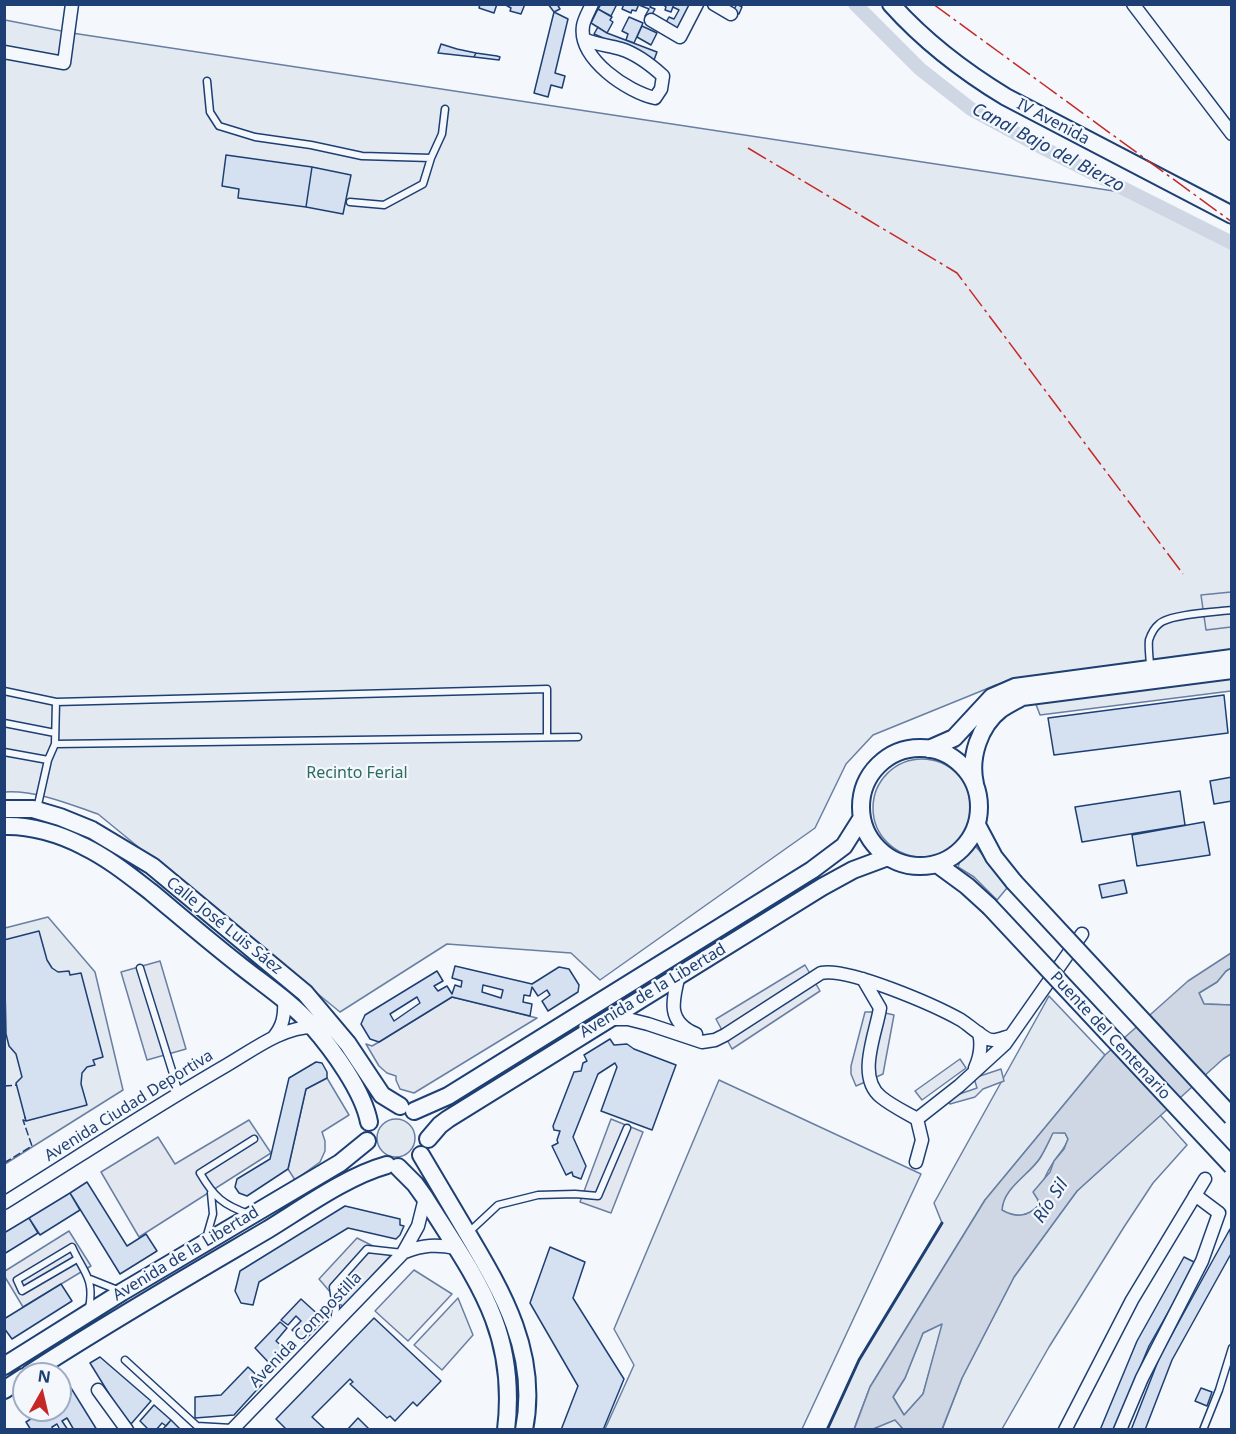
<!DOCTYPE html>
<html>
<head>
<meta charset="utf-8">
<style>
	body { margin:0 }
	#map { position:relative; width:1236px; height:1434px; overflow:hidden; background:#f4f7fb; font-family:"Noto Sans",sans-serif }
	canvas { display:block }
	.frame { position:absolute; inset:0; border:6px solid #1d3f73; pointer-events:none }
	.north { position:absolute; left:12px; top:1362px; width:60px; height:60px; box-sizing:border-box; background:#f4f7fb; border:2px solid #9eadc5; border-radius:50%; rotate:8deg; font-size:16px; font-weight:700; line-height:24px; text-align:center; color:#1d3f73 }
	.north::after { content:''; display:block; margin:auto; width:21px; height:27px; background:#c62828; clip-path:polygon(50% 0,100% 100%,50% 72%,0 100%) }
</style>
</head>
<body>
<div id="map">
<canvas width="1236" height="1434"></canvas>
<div class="frame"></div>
<div class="north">N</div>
</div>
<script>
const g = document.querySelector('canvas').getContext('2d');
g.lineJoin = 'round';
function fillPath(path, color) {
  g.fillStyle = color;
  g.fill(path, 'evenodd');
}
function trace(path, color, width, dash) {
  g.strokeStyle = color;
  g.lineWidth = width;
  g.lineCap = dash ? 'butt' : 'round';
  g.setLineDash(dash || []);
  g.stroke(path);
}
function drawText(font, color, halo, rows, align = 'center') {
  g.font = font + ' "Noto Sans",sans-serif';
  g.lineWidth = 4.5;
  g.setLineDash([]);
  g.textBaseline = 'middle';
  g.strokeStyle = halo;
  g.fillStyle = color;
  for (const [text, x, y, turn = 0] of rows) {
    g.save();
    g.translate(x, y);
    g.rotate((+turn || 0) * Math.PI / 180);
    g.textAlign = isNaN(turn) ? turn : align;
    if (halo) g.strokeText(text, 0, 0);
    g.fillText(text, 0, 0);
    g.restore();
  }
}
const green = new Path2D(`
	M5,20L72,33L1127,193L1231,248V691L1040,715L1026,678L996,685L873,735L846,764L815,828L600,980L571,953L447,944L340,1012L98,814C69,804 36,790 5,792Z
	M873 808a49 49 0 1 1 98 0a49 49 0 1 1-98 0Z
	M975,846C980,849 1000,880 1007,888L997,900L974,877L958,867L960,861Z
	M48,917L95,972L123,1090L5,1164V928Z
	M1231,968V1005L1204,1004L1199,993L1217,982L1226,971Z
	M1049,996L1105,1055L985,1200L870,1387L854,1429L827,1430L859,1360L942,1223L934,1203Z
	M719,1080L921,1174L802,1429H605L634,1365L614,1329Z
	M1160,1115L1187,1145L1153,1183L1124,1227L1049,1347L1002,1429L942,1430L962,1378L1014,1277L1077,1191Z
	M377 1138a19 19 0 1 1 38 0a19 19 0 1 1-38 0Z
	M1053,1132L1065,1133L1068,1139C1065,1149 1060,1152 1055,1160C1047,1171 1037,1192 1038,1206C1027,1217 1015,1218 1002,1211C1002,1188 1029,1175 1040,1158C1045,1150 1049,1141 1053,1132Z
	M414,1270L452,1294L408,1341L375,1311Z
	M458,1298L473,1335L442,1370L414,1345Z
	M943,1323L923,1394L904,1415L893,1397L905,1378L923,1333Z
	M895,1419L903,1429L873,1430V1428Z`);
const parking = new Path2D(`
	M1231,592V627L1206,630L1201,595Z
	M160,961L186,1049L147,1060L121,972Z
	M805,965L820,991L732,1049L716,1019Z
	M452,997L537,1018L414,1093L400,1089L396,1080V1076L387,1073L379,1066L366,1044L372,1046L379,1042Z
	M865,1012H881L894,1015L883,1074L856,1086L851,1074V1066Z
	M960,1059L966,1068L922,1100L915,1091Z
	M1001,1069L1004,1081L983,1089L975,1097L950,1104L948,1098L977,1088L974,1078Z
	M327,1078L349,1115L322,1132L325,1141V1151L320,1162L295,1180L288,1169L306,1089Z
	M611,1119L643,1132L611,1213L580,1202Z
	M249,1120L271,1153L139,1237L101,1172L158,1137L175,1164Z
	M69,1231L91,1266L23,1307L5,1277V1271Z
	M357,1238L391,1255L343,1307L319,1279Z`);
const water = new Path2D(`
	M1231,953V968L1226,971L1217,982L1199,993L1204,1004L1231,1005V1054L1223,1059L1077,1191L1014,1277L962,1378L942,1429H903L895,1420L873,1429L854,1430L870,1387L985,1200L1105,1055L1188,981ZM1053,1133H1065L1068,1139L1064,1149L1054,1161L1050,1172L1033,1192L1038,1200V1206C1027,1217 1016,1218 1002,1210C1003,1188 1029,1175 1040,1158C1045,1150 1049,1141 1053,1133ZM942,1324L923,1394L904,1415L893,1397L905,1378L923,1333Z`);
const canal = new Path2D(`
	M855,4L920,69L971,109L1045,149L1232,243`);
const building = new Path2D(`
	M480,4H497L494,13L479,8Z
	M504,4H525L521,14L510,11L511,8Z
	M548,4H557L560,9L554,12Z
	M601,4H617L611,16L598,9Z
	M624,4H639L636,11L632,10L631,13L622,9Z
	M652,4L650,7L655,9L650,18L645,16L649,9L639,5Z
	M662,4H674L671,12L665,10L666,7Z
	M674,4H692L679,31L665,24L669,17L674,19L679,10L673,7Z
	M737,4L742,7L739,14L733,11Z
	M598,9L612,17L610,20L613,22L607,33L591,23Z
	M554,12L568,19L555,73L565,76L562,88L551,85L548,97L534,93Z
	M629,17L643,23L634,43L626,40L628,34L622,31Z
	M642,26L657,33L651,45L637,37Z
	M598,27L607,33L657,52L654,60L594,34Z
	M441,44L457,49L476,53L474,57L438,53Z
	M476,53L497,56L500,57L499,60L474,57Z
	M226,155L312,167L306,207L238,198L239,189L222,186Z
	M312,167L351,175L343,214L306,207Z
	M1224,695L1228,733L1054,755L1048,718Z
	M1232,777V801L1214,804L1210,781Z
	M1180,791L1185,825L1082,842L1075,807Z
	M1204,822L1210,855L1137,866L1132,835Z
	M1124,880L1127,893L1102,898L1099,885Z
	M39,931L47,960L52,968L58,972L69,971L70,975L81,973L103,1057L93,1060L95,1065L87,1067L82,1073L81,1084L87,1105L26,1121L16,1083L22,1077L16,1054L9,1046L6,1034L4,940Z
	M455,966L532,984L559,967L569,969L579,985L578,992L548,1011L542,1001L550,995L547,990L538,996L532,987L530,996L524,995L523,1002L532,1004L530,1016L452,997L379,1042L370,1039L361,1024L365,1015L437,971L443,981L434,986L438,991L447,986L452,994L455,985L461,987L462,981L452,978ZM483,985L503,990L501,998L482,992ZM417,997L420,1003L394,1021L390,1014Z
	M610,1039L614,1045L627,1044L634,1049L676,1065L652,1130L601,1111L617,1067L615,1063L598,1074L573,1137L586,1166L581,1179L573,1176L572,1172L566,1175L552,1146L558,1143L557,1140L560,1131L554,1130L553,1126L574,1072L581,1071L583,1063L587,1061L584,1055Z
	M316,1062L322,1063L327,1072V1078L306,1089L288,1169L247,1196L239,1193L235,1187L237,1179L270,1159L289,1078Z
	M87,1182L127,1246L146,1234L157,1251L120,1274L70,1193Z
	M70,1193L80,1210L40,1235L29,1218Z
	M345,1206L400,1219V1225L404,1226L400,1235L396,1239L348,1228L259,1282L253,1305L241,1303L235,1291L240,1271Z
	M29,1218L38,1233L4,1254V1233Z
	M1230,1229L1232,1252L1172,1360L1145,1430H1131L1160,1356Z
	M550,1247L585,1262L573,1298L624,1379L603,1430H561L578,1386L530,1303Z
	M1184,1257L1196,1263L1149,1346L1114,1430H1100L1137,1341Z
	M61,1284L72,1301L12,1339L4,1328V1319Z
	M301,1299L323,1319V1321L304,1341L292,1330L301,1321L296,1316L288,1325L281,1320Z
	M374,1318L441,1381L417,1406L413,1402L395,1421L390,1416L387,1418L350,1384L353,1382L350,1379L312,1417L326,1430H287L276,1419Z
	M280,1322L287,1328L276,1341L286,1350L272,1366L255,1348Z
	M100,1357L151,1401L131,1424L124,1418L90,1363Z
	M248,1367L264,1382L234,1415L195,1418V1397L221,1395Z
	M71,1388L97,1430H74L67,1418L62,1421L68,1430H60L57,1424L52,1427L53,1430H31L26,1422L45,1410H60V1400L71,1394L68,1389Z
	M1201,1388L1212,1392L1207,1406L1195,1401Z
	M154,1405L171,1420L166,1426L162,1423L156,1430H146L147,1428L140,1421Z
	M358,1418L370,1430H347Z
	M171,1420L181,1430H162Z`);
const lane = new Path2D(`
	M207,81L210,112L219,126L255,137L311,145L362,156L431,158L442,134L445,109
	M350,202L384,205L423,184L431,158
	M1150,668C1150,659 1148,648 1149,640C1151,634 1154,628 1159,624C1169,614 1216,612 1232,610
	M4,691L56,702L547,689V737
	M4,723L55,733
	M55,744L56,702
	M4,752L48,760L55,744L578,737
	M37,809L48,760
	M140,968L179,1093
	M249,1214C223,1205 214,1197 200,1173L254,1139
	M468,1233L498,1205L538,1195L575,1194L598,1196L627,1128
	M207,1235L213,1214L211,1193
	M77,1259L22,1291L17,1280L72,1247C83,1272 95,1278 89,1308
	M90,1279L120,1291
	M334,1322L336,1308L333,1287L367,1249L403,1253
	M125,1360L197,1426L232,1428
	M1203,1430L1219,1390L1232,1348`);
const street = new Path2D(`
	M714,4L731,14
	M1133,4L1232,134
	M651,20L680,37L697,4
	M584,39C597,45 607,45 621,49C637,54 651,65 663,76L661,89L655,98C628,92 578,59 583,26C584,19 589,11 592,4
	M4,52L64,63L72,4
	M679,975C672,1002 667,1022 696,1034
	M863,979L880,1008C876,1034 856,1077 881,1097C892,1106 905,1112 917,1119L922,1140L916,1162
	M609,1019H628L648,1024L702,1042L715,1040L725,1035L821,973C848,967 936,1006 961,1020C969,1025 985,1040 992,1040C997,1041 1005,1037 1010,1036
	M273,1038C283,1026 285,1016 284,1000
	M975,1068C980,1057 982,1045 979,1033
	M917,1119L959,1086L1005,1044L1082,934
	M4,1203C78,1157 151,1109 227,1065C253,1050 282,1027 313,1027
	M405,1252C423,1245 436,1244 456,1248
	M98,1390L127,1430
	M232,1430L403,1253L418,1226L425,1198
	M1065,1430L1132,1300L1205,1179
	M1120,1430L1142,1378L1202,1261L1219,1213L1195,1195`);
const secondary = new Path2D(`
	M891,4C925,42 963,71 1006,97L1232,215
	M861 807a59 59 0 1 1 118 0a59 59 0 1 1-118 0Z
	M929,749L954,738L992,697L1015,687L1232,658
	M975,784C969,758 979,726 1001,709C1007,705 1015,701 1022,697L1232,670
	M4,809H33L60,817L92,830L152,866L305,993L348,1044L382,1095L400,1106
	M977,825L994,857L1014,882
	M4,826C30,825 60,834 83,846C108,858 129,875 151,892C181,917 211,943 242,967C266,986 292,1003 312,1026C333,1050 363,1091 369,1122
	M937,864L967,886L989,906
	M414,1111L448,1096L812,870L844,846L861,819
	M428,1139L440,1125L448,1119L822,887L853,870L888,857
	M421,1155C436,1180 451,1206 466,1231C503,1293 539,1354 524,1430
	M398,1167L415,1184L425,1198C475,1278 518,1330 506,1430
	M4,1366L122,1292L340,1163L367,1141
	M29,1374C107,1323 187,1277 267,1230C303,1208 347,1176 387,1165
	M4,1390L24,1377`);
const secondaryBridge = new Path2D(`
	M1014,882L1232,1117
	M989,906L1232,1166`);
const fence = new Path2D(`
	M4,1086L17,1085
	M4,1163L32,1146L23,1120L26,1121L25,1117`);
const wall = new Path2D(`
	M827,1430L859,1360L942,1223`);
const power = new Path2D(`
	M933,4L1232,222
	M748,148L957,273L1183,574`);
const streetNames = [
	["IV Avenida",1053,122,28],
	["Calle José Luis Sáez",224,926,39],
	["Avenida de la Libertad",653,991,-31],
	["Puente del Centenario",1110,1036,47],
	["Avenida Ciudad Deportiva",129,1106,-32],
	["Avenida de la Libertad",186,1254,-31],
	["Avenida Compostilla",306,1330,-46]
];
const parkNames = [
	["Recinto Ferial",357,773]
];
const waterNames = [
	["Canal Bajo del Bierzo",1048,148,28],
	["Río Sil",1051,1201,-57]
];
fillPath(green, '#e3e9f0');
trace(green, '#687fa3', 1.5);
fillPath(parking, '#e3e8f0');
trace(parking, '#687fa3', 1.5);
fillPath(water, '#cfd7e4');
trace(water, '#687fa3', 1.5);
trace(canal, '#cfd7e4', 14);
fillPath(building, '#d5e0f0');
trace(building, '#1d3f73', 1.5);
trace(lane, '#1d3f73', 9);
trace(street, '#1d3f73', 15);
trace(secondary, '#1d3f73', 20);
trace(lane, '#f4f7fb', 6);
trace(street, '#f4f7fb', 12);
trace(secondary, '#f4f7fb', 16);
trace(secondaryBridge, '#1d3f73', 20, []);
trace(secondaryBridge, '#f4f7fb', 16);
trace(fence, '#1d3f73', 1.5, [8, 3]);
trace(wall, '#1d3f73', 3);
trace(power, '#c62828', 1.5, [21, 4.5, 3, 4.5]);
drawText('16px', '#1d3f73', '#f4f7fb', streetNames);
drawText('16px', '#2c6c60', '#f4f7fb', parkNames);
drawText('italic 18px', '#1d3f73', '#f4f7fb', waterNames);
</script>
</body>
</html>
